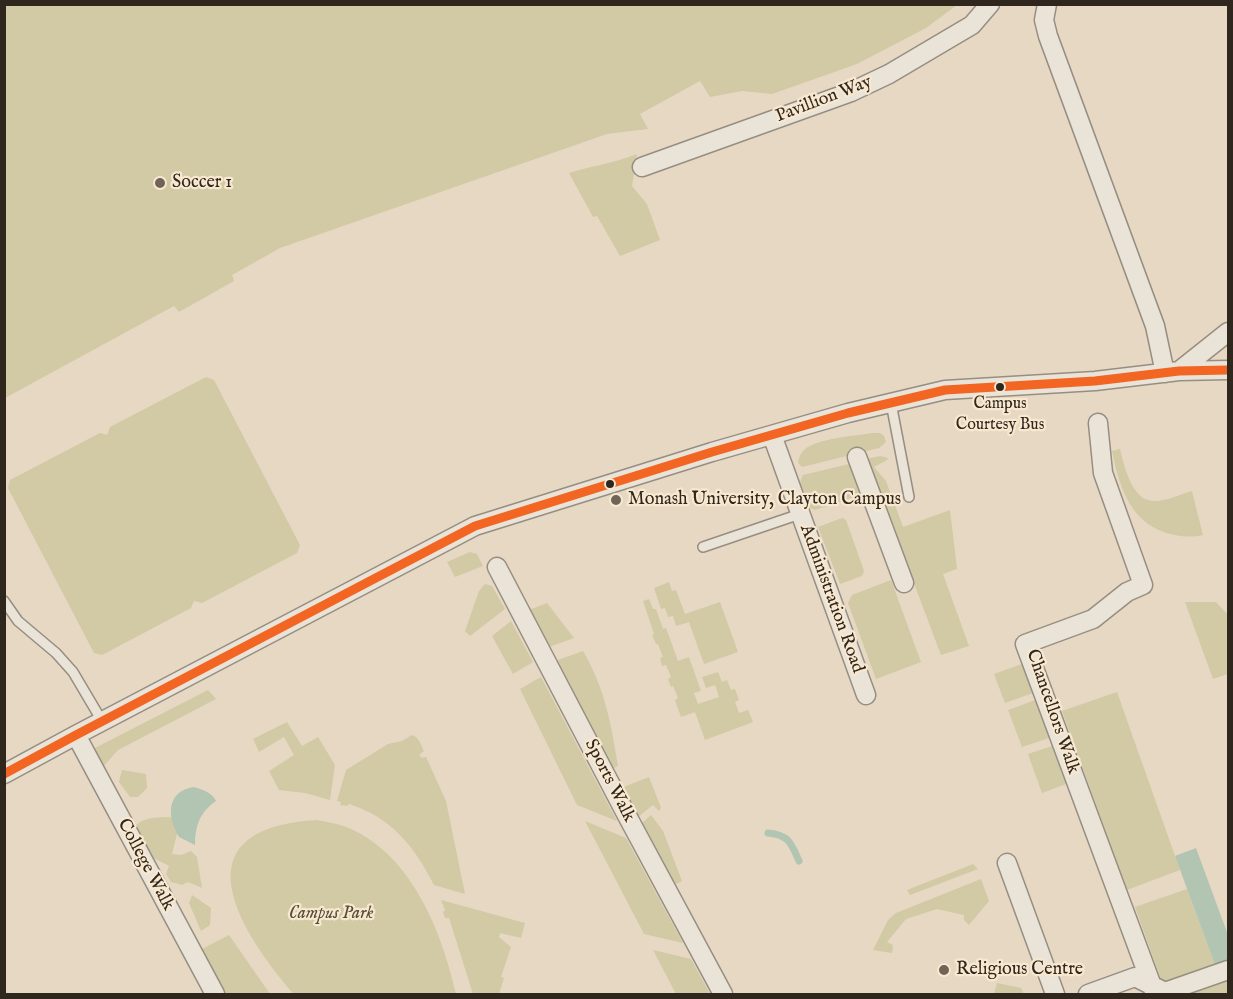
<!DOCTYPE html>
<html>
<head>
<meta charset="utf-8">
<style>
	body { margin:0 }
	#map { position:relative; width:1233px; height:999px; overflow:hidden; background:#e6d8c3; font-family:"IM FELL English",serif }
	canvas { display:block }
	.frame { position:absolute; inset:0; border:6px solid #2f261d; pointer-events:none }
</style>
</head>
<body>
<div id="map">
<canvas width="1233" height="999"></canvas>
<div class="frame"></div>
</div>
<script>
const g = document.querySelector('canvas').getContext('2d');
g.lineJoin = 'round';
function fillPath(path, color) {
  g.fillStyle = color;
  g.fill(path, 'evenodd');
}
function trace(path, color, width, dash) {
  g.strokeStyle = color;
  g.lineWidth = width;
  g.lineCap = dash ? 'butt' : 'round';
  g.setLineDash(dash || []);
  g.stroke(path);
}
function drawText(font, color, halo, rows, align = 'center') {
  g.font = font + ' "IM FELL English",serif';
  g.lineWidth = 4.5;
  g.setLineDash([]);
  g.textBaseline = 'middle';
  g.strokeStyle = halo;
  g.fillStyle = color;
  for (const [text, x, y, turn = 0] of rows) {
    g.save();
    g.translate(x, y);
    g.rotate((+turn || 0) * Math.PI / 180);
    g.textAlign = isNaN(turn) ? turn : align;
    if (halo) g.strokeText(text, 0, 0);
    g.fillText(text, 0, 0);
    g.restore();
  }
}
const green = new Path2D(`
	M5,4H957V5L926,28L857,64L772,94L742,91L710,97L700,81L640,114L648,129L607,134L280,248L232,275L234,281L179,312L174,306L5,398Z
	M637,154L632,186L647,204L660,240L620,256L597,216L593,217L569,173C592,166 615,163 637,154Z
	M206,377L214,380L300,545L297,553L202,603L194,601L191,608L102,655L94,653L8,488L10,480L100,433L107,435L110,427Z
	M873,433H880L884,436L886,442L879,448L802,467L798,463C799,458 800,454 804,450C817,438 855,436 873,433Z
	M1120,449C1124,466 1132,502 1155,501C1167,501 1181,494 1192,491L1203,535C1194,537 1185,537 1175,535C1132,527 1120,490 1112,451Z
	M880,456L888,458L887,460L874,467L886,481L903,527L950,510L957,569L943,574L969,646L941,655L867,459Z
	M849,464L860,495L815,510L810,508L800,482L803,475Z
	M842,518L846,520L864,571L862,576L840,584L818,527Z
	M470,552L477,554L483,566L455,577L447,562Z
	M891,580L921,662L876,679L848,603L852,595Z
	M669,582L672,591L676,590L685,614L720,602L738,652L704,664L689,622L676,626L673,616L668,617L665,608L661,609L654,588Z
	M485,584L492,586L505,609L470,636L465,631L479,591Z
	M649,599L653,609H656L663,629L666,628L678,661L689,657L701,691L694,693L698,704L719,697L715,685L706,688L702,677L718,672L722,682L727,680L731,690L735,689L739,700L735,702L739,713L748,710L753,722L705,740L695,712L681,717L675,700L678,698L673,686L671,687L668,679L671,677L666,665L662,666L660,658L663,657L658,644H656L652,635L654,634L643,601Z
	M1185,602H1216L1228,615V674L1213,679Z
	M547,603L574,638L549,647L529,610Z
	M511,621L533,662L513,674L492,636Z
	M583,651C605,689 611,723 618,766L612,769L555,661Z
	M1022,664L1033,693L1005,703L994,674Z
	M541,677L617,821L577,805L520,689Z
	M208,690L216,699L118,750L102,768L94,751L95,748Z
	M1117,692L1180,870L1127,890L1062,711Z
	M1035,700L1049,738L1022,747L1008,710Z
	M287,722L302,746L318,737L335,765L330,800L305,793L279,790L269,771L294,755L284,737L259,752L253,739Z
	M412,735C419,737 421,745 424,751L419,755L422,758L426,757L446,801L465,894L434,885C415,847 391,817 349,804L347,806L340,805L341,802L337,801L346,770L388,744L402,741Z
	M1052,746L1066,784L1042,793L1028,754Z
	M122,770L146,774L147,788L138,797H130L119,782Z
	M649,777L661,808L659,811L653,805L638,817L621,788Z
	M651,815L663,831L682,881L673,886L641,824Z
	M166,817L175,818L179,826L172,854L181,855L191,851L197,857L202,888L188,882L182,885L171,882L166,874L169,866C144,852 145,858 132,830C141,817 152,818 166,817Z
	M316,820C328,822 340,824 351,829C413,857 442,933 456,994H294C237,928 177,829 316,820Z
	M585,821L626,838L683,943L644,934Z
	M973,864L978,869L910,895L907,890Z
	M981,879L989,901L969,925L964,920V915L937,909L906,919L887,942L893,945L892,953L873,950L888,920L896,913Z
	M1187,889L1215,965L1163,985L1135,907Z
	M192,895L211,908L210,925L201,931L189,903Z
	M441,900L525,923L521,938L500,933L499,937L511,947L501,977L504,978L499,994H473L449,918H445L443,912L445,910Z
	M229,935L270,994H224L200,950Z
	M653,950L691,959L710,994H676Z
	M1228,977V994H1191L1190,991Z
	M997,983L1021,988L1024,994H994Z`);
const water = new Path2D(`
	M193,787C201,789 212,792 216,801C200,812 195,826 195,845L179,837C167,817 166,792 193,787Z
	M1196,848L1228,935V960L1215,965L1175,856Z`);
const stream = new Path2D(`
	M768,833C789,835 791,843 799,861`);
const lane = new Path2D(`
	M891,403L909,497
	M703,547L800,514
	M4,601L18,621L56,653L73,672L102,721`);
const street = new Path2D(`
	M1047,4L1044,20L1048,36L1155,326L1165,373
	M642,167L851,92L889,74L972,25L990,4
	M1179,371L1228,332
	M1098,423L1103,473L1143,585L1127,592L1093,619L1025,644L1155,994
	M772,435L866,695
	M857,457L904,583
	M497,567L624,810L723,994
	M76,735L215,994
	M4,774L76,735L475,526L712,452L848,413L945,390L1095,381L1179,371L1228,370
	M1007,863L1055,994
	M1088,994L1135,977L1165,992L1228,970`);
const bus1 = new Path2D(`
	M4,774L76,735L475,526L712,452L848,413L945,390L1095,381L1179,371L1228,370`);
const markers = [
	[160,183,6,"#6f6457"],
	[1000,387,5,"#2f261d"],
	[610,484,5,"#2f261d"],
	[616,500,6,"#6f6457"],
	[944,970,6,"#6f6457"]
];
const busNames = [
	["Campus",1000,405],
	["Courtesy Bus",1000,426]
];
const streetNames = [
	["Pavillion Way",824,100,-21],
	["Administration Road",831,599,70],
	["Chancellors Walk",1052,712,71],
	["Sports Walk",609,781,63],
	["College Walk",145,865,62]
];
const poiNames = [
	["Soccer 1",172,183],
	["Monash University, Clayton Campus",628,500],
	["Religious Centre",956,970]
];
const parkNames = [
	["Campus Park",331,914]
];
fillPath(green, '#d1caa4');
fillPath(water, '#b2c4b2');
trace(stream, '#b2c4b2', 7);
trace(lane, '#978e82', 12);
trace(street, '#978e82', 21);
trace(lane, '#eae3d8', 9);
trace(street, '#eae3d8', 18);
trace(bus1, '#f26522', 9);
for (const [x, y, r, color] of markers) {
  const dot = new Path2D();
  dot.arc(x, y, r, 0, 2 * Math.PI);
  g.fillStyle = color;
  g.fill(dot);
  trace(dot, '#f8e8cf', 2);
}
drawText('16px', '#2f261d', '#f8e8cf', busNames);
drawText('18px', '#2f261d', '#f8e8cf', streetNames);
drawText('18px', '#2f261d', '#f8e8cf', poiNames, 'left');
drawText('italic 18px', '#534c38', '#f8e8cf', parkNames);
</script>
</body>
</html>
